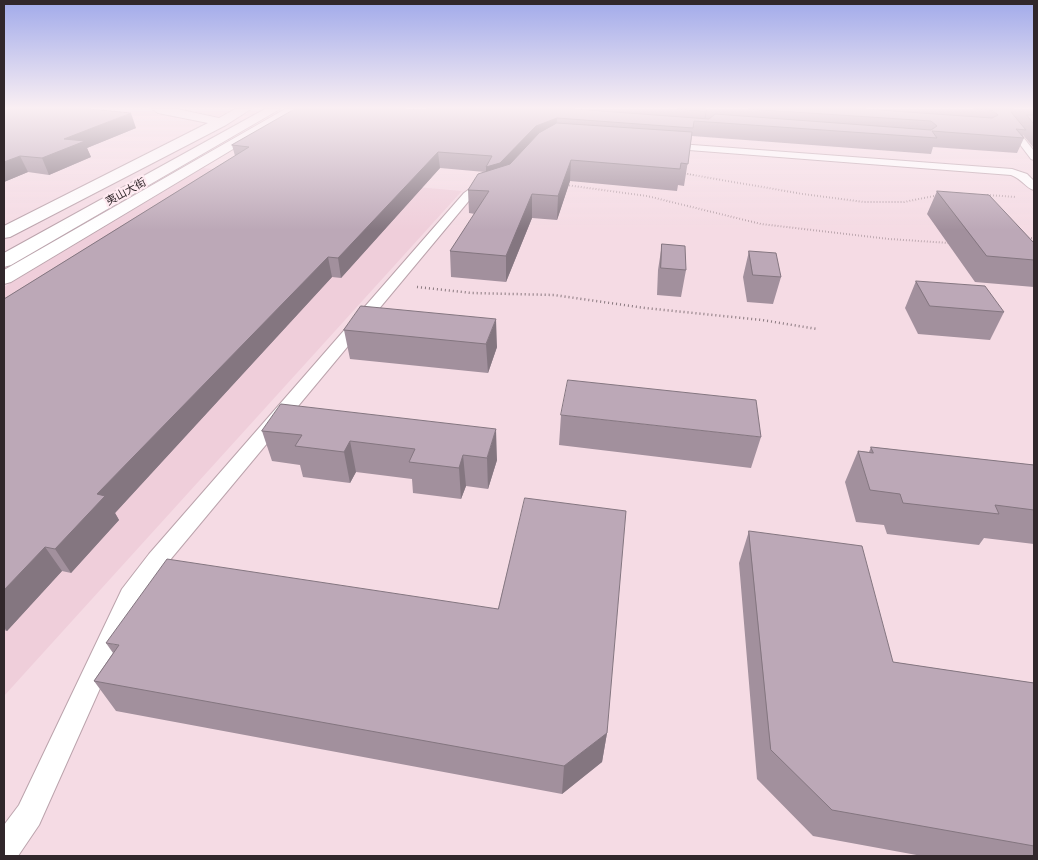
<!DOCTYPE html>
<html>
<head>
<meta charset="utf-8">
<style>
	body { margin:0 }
	#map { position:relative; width:1038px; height:860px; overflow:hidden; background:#f5dbe4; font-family:Quicksand,sans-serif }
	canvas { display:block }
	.frame { position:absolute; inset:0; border:5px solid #31272b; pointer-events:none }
</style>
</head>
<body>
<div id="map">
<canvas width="1038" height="860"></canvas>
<div class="frame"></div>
</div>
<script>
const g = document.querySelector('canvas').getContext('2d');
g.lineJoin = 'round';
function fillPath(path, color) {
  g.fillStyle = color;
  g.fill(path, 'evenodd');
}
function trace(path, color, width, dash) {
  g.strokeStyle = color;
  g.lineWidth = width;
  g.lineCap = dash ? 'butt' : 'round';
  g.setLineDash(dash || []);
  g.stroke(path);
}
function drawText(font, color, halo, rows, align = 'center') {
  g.font = font + ' Quicksand,"Noto Sans SC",sans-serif';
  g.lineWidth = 4.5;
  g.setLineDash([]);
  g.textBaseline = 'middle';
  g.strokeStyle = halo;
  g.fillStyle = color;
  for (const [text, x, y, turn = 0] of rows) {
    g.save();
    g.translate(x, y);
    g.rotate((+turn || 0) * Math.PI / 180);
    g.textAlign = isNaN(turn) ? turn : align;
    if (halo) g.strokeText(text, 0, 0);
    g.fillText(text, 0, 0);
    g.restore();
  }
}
const built = new Path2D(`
	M203,168L462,191L4,696V287Z`);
const pathFar2 = new Path2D(`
	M683,173L694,175`);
const pathFar1 = new Path2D(`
	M687,174L803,194L864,202H904L939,195
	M566,185L647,196L761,224L889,239L949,243
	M987,195L1016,197
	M1025,238H1034`);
const path = new Path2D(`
	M417,287L472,293L554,295L645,308L762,320L817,329`);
const service = new Path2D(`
	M1007,124H1034V128H1016L1034,151V160L1031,159L1006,126Z
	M666,143L1012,169L1027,174L1034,181V190C1026,188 1022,179 1011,175L663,148L662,146Z
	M490,184L494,185V189L478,192L472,197L165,566L139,601L39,825L18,856H4V825L19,805L122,589L149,554L464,193L471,188Z`);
const minor = new Path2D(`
	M152,109H177L219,118L235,109H251L226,125L10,237L4,238V226L208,123L158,113Z
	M285,109H300L11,282L4,284V270Z`);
const secondary = new Path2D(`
	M265,109H280L11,265L4,267V253Z`);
const wall = new Path2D(`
	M295,109H1034V147H1033L1023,135V136L1024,138L1017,153L933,147L931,154L692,136L684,186L678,185L677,191L570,181L557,220L532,218L506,282L451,277L450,251L475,214L469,213L468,190L485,172L440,168L341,278L332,277L115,513L119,520L71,573L62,571L7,631L4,630V299L235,156L232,145Z
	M4,111L136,128L87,148L91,157L49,175L28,172L4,182Z
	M937,191L1034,243V287L975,282L927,214Z
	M662,244L686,270L681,297L657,295L658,270Z
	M749,251L781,277L773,304L747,302L743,277Z
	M916,281L1004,312L990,340L918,334L905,308Z
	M361,306L497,347L488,373L350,359L344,330Z
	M281,404L497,460L488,489L466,486L461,499L413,493L412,479L356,472L350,483L303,477L300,465L272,461L262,431Z
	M561,415L761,437L751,468L559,445Z
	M871,447L1034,465V544L984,538L979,545L887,534L884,525L856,522L845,482L858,451L869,452Z
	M749,531L893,662L1034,683V856H922L813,836L757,779L739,563Z
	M106,643L607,733L602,762L562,794L116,711L94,681L113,653Z`);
const shadedWall = new Path2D(`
	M706,109H707L705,122H704Z
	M131,113L136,128L87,148L91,157L49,175L42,158L64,139Z
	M557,118L556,133L500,179L486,184V167L536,126Z
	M438,152L440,168L341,278L338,258Z
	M20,156L28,172L4,182V162Z
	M571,160L570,181L557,220L558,196Z
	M532,194V218L506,282V256Z
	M328,257L332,277L115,513L119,520L71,573L55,549L97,494Z
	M496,319L497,347L488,373L486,344Z
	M496,429L497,460L488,489L487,458Z
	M350,441L356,472L350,483L344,452Z
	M463,455L466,486L461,499L459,468Z
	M45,547L62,571L7,631L4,627V590Z
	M607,733L602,762L562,794L564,766Z`);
const building = new Path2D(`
	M9,109H90L131,113L64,139L85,141L42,158L20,156L4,162V111Z
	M295,109H404L422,110L426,109H574L709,119L715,114L931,130L937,126L931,121L748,109H865L992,118L998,115L992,110L974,109H1013L1011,112L1026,130L1016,129L1024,138L932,131L937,138L694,121L693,128L557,118L536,126L500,163L486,167L492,156L438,152L338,258L328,257L97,494L105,496L55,549L45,547L4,590V299L249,147L232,145Z
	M677,109H706V111Z
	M1027,115H1034V124Z
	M557,123L692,132L688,164L681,163L680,169L571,160L558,196L532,194L506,256L450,251L489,191L468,190L478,174L510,164L539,133Z
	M937,191L989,195L1034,243V260L987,256Z
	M662,244L685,246L686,270L661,268Z
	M749,251L776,253L781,277L753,275Z
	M916,281L985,286L1004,312L930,306Z
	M361,306L496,319L486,344L344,330Z
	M568,380L756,400L761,437L561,415Z
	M281,404L496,429L487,458L463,455L459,468L409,462L415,449L350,441L344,452L295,446L302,435L262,431Z
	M871,447L1034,465V510L995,505L999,514L903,503L900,494L870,490L858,451L873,453Z
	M525,498L626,511L607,733L564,766L94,681L119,645L106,643L167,559L498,609Z
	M749,531L862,546L893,662L1034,683V846L832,810L771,750Z`);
const farStreetnames = [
	["夷山大街",126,192,-29]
];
fillPath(built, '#efceda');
trace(service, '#bba3ac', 2);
trace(minor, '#bba3ac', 2);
trace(secondary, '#bba3ac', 2);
trace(pathFar2, '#8a797f', 1, [0.5, 2]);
trace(pathFar1, '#8a797f', 2, [0.5, 2.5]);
trace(path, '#8a797f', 2.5, [1, 3]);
fillPath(service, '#fff');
fillPath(minor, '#fff');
fillPath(secondary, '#fff');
fillPath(wall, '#a2909d');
fillPath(shadedWall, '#847680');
fillPath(building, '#bca8b7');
trace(building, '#847680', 1);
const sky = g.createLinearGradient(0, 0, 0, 230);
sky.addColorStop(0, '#a1aaea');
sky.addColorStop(0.47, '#faeff3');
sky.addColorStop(1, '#faeff300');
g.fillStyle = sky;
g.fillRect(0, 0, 1038, 230);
drawText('11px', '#31272b', '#ffeaf1', farStreetnames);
</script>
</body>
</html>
